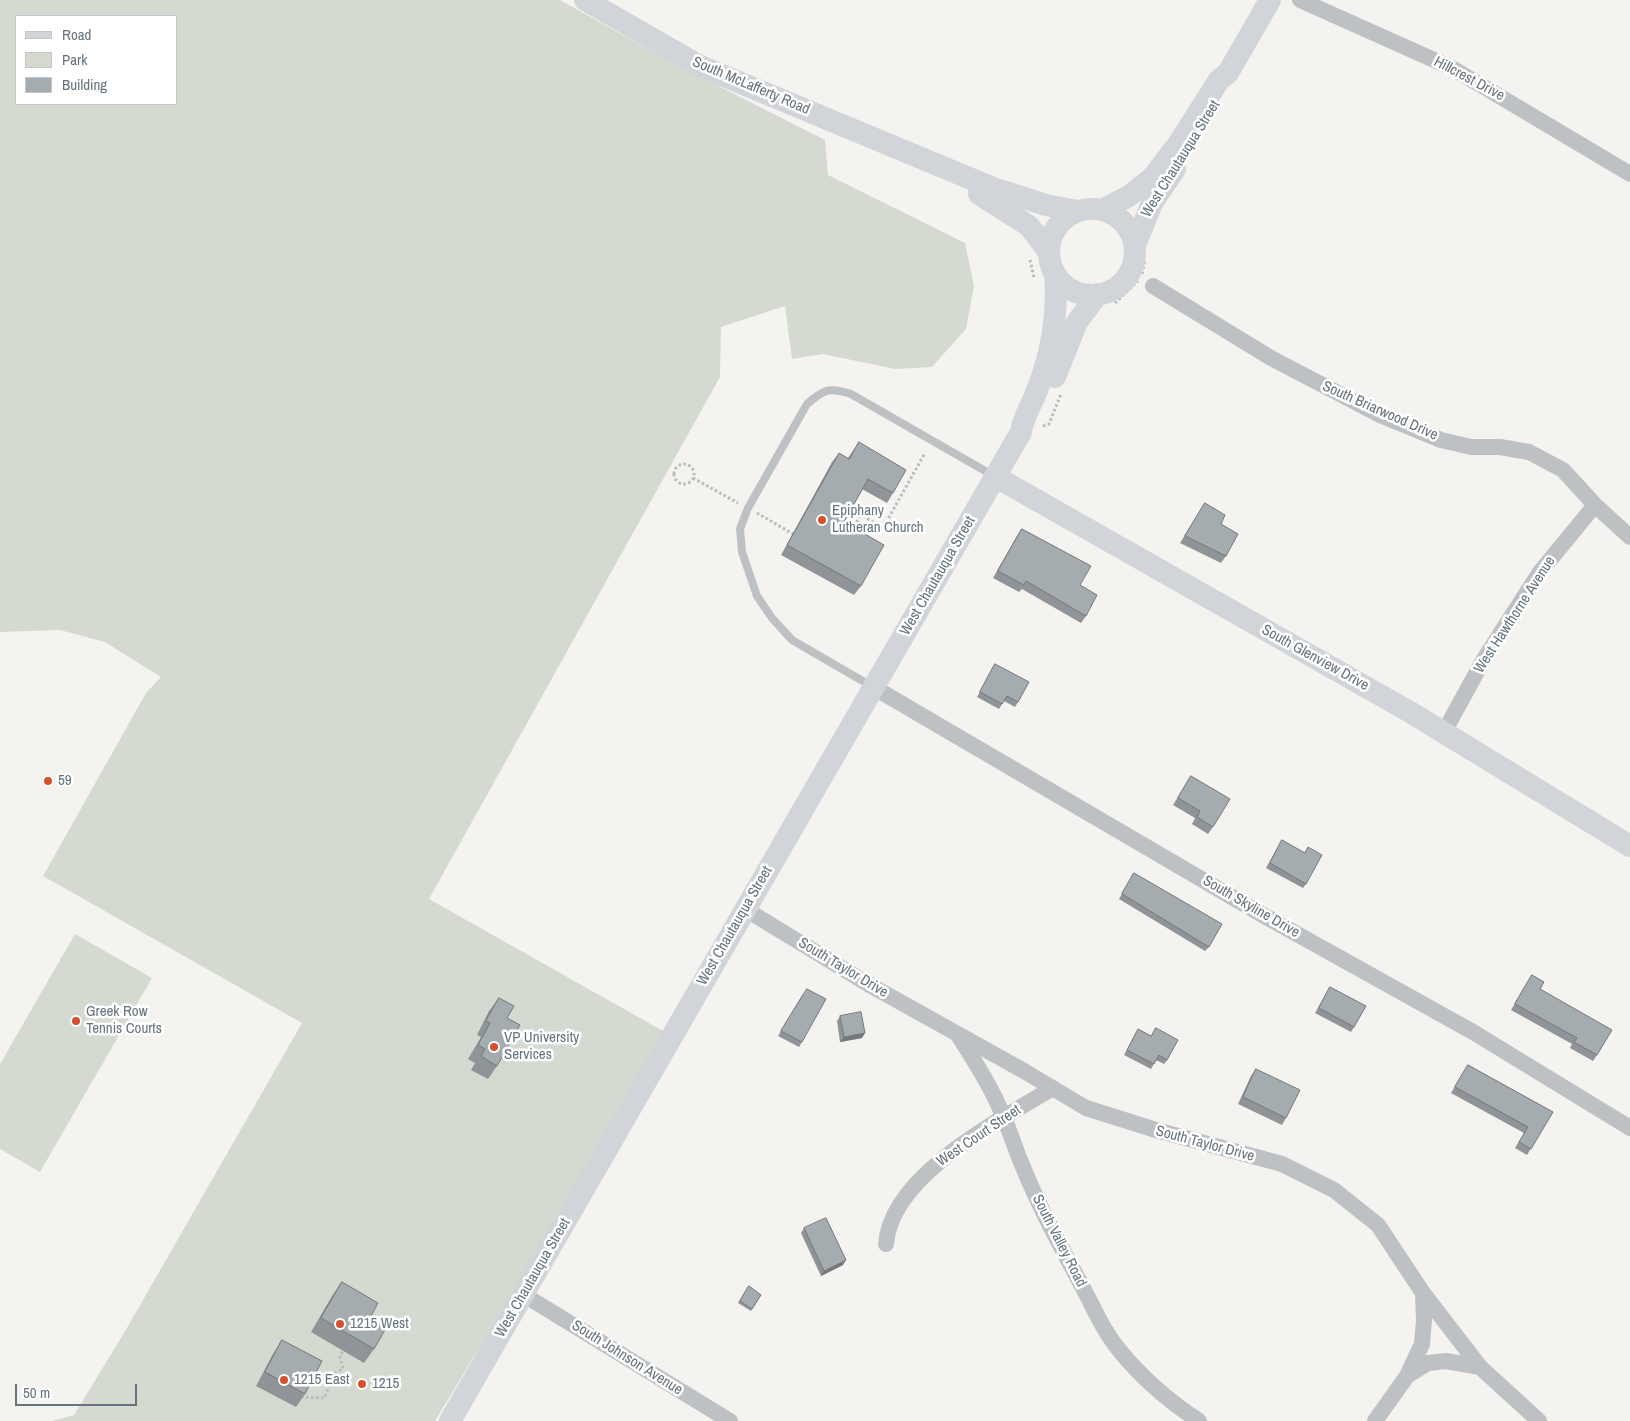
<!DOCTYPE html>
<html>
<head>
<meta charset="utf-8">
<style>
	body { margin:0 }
	#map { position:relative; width:1630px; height:1421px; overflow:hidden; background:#f4f3f0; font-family:"Archivo Narrow",sans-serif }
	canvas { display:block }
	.legend { position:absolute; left:15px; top:15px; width:162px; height:90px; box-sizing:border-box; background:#fff; border:1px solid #c1c7cb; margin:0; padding:6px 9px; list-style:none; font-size:15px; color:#65747e }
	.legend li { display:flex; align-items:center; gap:10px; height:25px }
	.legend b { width:25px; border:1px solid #c1c7cb }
	.scale { position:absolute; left:15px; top:1384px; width:122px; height:22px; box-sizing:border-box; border:2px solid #65747e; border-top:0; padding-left:6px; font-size:15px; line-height:18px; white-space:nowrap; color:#65747e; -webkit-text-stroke:4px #fff; paint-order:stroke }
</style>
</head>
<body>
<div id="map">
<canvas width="1630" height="1421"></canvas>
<ul class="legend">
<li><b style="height:6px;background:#d1d5d9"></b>Road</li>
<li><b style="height:14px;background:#d5dad1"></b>Park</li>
<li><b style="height:14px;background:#a5acb0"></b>Building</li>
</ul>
<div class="scale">50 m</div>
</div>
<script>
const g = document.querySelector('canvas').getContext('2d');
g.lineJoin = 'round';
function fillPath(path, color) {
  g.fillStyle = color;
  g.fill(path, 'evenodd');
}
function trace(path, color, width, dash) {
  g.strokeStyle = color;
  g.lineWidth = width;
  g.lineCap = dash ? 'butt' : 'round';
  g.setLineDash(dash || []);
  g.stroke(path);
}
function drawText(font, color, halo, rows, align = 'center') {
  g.font = font + ' "Archivo Narrow",sans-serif';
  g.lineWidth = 5;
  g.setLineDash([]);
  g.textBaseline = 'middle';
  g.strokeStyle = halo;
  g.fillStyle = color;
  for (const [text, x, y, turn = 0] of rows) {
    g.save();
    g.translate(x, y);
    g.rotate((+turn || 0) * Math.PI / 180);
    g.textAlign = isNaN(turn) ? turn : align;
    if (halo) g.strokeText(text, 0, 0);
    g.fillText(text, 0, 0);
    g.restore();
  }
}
const green = new Path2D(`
	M0,0H560L679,66L825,140L828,175L965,243L974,286L966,329L932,367L895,369L823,354L792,359L785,306L721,327L720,377L429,899L663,1031L515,1289L435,1421H52L74,1415L124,1333L302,1023L43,876L146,693L161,677L105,642L60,630L0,632ZM16,16H176V104H16Z
	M75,934L152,978L40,1172L0,1149V1064Z`);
const path = new Path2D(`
	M1030,260L1034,278
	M1142,274L1145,260
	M1115,303L1138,281
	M1043,426L1049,424L1061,394
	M674 474a10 10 0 1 1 20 0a10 10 0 1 1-20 0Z
	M693,478L738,503
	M850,508L883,528L925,453
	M757,513L793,534
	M852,531L861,514
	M301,1397L324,1398L335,1373L343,1369L340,1357L343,1350`);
const lane = new Path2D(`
	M873,687L792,640L772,618L757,596L742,552L740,529L748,508L807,404C824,389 830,387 851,394L994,476`);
const street = new Path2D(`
	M1300,0L1452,68L1630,174
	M1153,286L1271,358L1378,414L1441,440L1471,447H1500L1529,452L1563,470L1595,505L1630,537
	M873,687L1261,914L1473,1032L1630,1128
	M1444,732L1484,659L1540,572L1595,505
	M745,909L868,984L1024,1071L1086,1108L1156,1130L1282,1164L1334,1190L1378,1225L1423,1293L1424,1320L1422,1344L1407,1376L1375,1421
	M958,1035C975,1062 992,1088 1004,1118C1011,1134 1016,1151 1023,1167C1040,1209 1061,1247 1082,1286C1094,1308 1103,1331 1120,1351C1142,1378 1170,1402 1199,1421
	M886,1244C891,1175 1000,1120 1053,1088
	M1423,1293L1480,1367
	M524,1295L730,1421
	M1407,1376L1428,1363L1446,1361L1480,1367L1539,1421`);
const secondary = new Path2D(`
	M585,0L700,66L993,188L1046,205L1077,211
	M979,194L1029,226L1049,252
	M1049 252a43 43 0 1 1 86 0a43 43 0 1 1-86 0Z
	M1102,210L1129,196L1153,177L1179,143L1219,80L1228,73L1270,0
	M1135,245L1152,203L1175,169
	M1055,377L1077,322L1098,294
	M996,477L1410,712L1630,846
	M450,1421L1021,432C1023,416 1034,401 1039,385C1052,350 1058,311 1055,274`);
const wall = new Path2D(`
	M859,442L893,493L887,503L862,489L844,522L861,586L854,595L781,555L832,462L839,453L848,458Z
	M1205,503L1221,524L1226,556L1221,563L1180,543Z
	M1022,529L1080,585L1086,616L1081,623L1022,589L1019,592L993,578L1017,536Z
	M995,664L1018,702L1015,707L1004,701L999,709L977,697Z
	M1191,776L1213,827L1208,834L1192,824L1195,818L1173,805Z
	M1282,840L1304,853L1308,847L1306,884L1303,888L1266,868Z
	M1134,873L1209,947L1205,951L1119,899Z
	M1532,975L1540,989L1597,1055L1593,1061L1570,1048L1572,1044L1511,1010Z
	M1330,987L1354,1027L1351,1032L1315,1013Z
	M803,994L802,1042L799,1047L778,1036Z
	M499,998L507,1018L497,1066L488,1079L471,1070L475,1063L468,1059L481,1037L477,1035L489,1011Z
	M840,1016L862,1038L840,1042L837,1021Z
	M1156,1028L1167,1060L1164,1064L1156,1060L1151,1069L1124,1055L1138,1029L1151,1036Z
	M1468,1065L1553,1112L1527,1155L1515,1148L1524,1133L1451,1093Z
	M1256,1069L1286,1118L1282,1125L1238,1104L1251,1076Z
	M804,1228L843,1265L821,1276L801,1233Z
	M342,1282L370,1318L374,1349L364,1363L311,1332L332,1296Z
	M749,1286L761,1295L751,1311L738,1303Z
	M282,1340L305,1394L296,1407L256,1386L273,1354Z`);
const shadedWall = new Path2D(`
	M865,1033L862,1038L840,1042L844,1037Z
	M846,1260L843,1265L821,1276L824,1271Z`);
const building = new Path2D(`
	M859,442L906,470L893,493L868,479L844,522L884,545L861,586L787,545L839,453L849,459Z
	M1205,503L1225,515L1221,524L1238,534L1226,556L1185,536Z
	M1022,529L1091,566L1080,585L1097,595L1086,616L1026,581L1024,585L998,571Z
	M995,664L1029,682L1018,702L1007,696L1002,704L980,692Z
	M1191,776L1230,799L1213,827L1197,817L1200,811L1178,798Z
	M1282,840L1305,853L1308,847L1322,855L1306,884L1270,863Z
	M1134,873L1222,924L1209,947L1122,894Z
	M1532,975L1544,982L1540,989L1612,1030L1597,1055L1574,1042L1577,1038L1515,1004Z
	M1330,987L1366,1006L1354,1027L1319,1008Z
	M807,989L826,999L802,1042L781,1031Z
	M499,998L514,1006L507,1018L520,1025L497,1066L481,1056L485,1049L478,1045L490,1023L486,1021Z
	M861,1012L865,1033L844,1037L840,1016Z
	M1156,1028L1178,1040L1167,1060L1159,1055L1154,1064L1127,1050L1138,1029L1151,1036Z
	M1468,1065L1553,1112L1531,1149L1519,1142L1528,1127L1455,1087Z
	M1256,1069L1300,1090L1286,1118L1243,1097Z
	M826,1218L846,1260L824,1271L804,1228Z
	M342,1282L378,1303L370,1318L386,1328L374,1349L321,1318Z
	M749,1286L761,1295L752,1309L740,1301Z
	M282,1340L322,1361L305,1394L265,1372Z`);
const markers = [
	[822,520,5,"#d4502f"],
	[48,781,5,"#d4502f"],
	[76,1021,5,"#d4502f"],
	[494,1047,5,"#d4502f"],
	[340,1324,5,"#d4502f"],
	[284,1380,5,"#d4502f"],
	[362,1384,5,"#d4502f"]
];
const streetNames = [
	["Hillcrest Drive",1469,79,28],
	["South McLafferty Road",751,86,23],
	["West Chautauqua Street",1181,159,-58],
	["South Briarwood Drive",1380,411,24],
	["West Chautauqua Street",938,576,-60],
	["West Hawthorne Avenue",1515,615,-57],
	["South Glenview Drive",1315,658,29],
	["South Skyline Drive",1251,907,30],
	["West Chautauqua Street",735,926,-60],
	["South Taylor Drive",843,968,31],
	["West Court Street",979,1136,-34],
	["South Taylor Drive",1205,1144,15],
	["South Valley Road",1059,1241,63],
	["West Chautauqua Street",533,1278,-60],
	["South Johnson Avenue",627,1358,32]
];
const poiNames = [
	["Epiphany",832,511],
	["Lutheran Church",832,528],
	["59",58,781],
	["Greek Row",86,1012],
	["Tennis Courts",86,1029],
	["VP University",504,1038],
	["Services",504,1055],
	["1215 West",350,1324],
	["1215 East",294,1380],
	["1215",372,1384]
];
fillPath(green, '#d5dad1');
trace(path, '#b9bbbd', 3, [2.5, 2.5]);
trace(lane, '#bdc1c4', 8);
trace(street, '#bdc1c4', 16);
trace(secondary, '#d1d5d9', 22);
fillPath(wall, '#8e9497');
fillPath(shadedWall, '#74787b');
fillPath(building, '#a5acb0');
trace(building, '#74787b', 1);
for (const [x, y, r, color] of markers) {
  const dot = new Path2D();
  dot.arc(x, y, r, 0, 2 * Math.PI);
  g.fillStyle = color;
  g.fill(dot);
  trace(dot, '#fff', 2);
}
drawText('15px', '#65747e', '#fff', streetNames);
drawText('15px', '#65747e', '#fff', poiNames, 'left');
</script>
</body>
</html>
